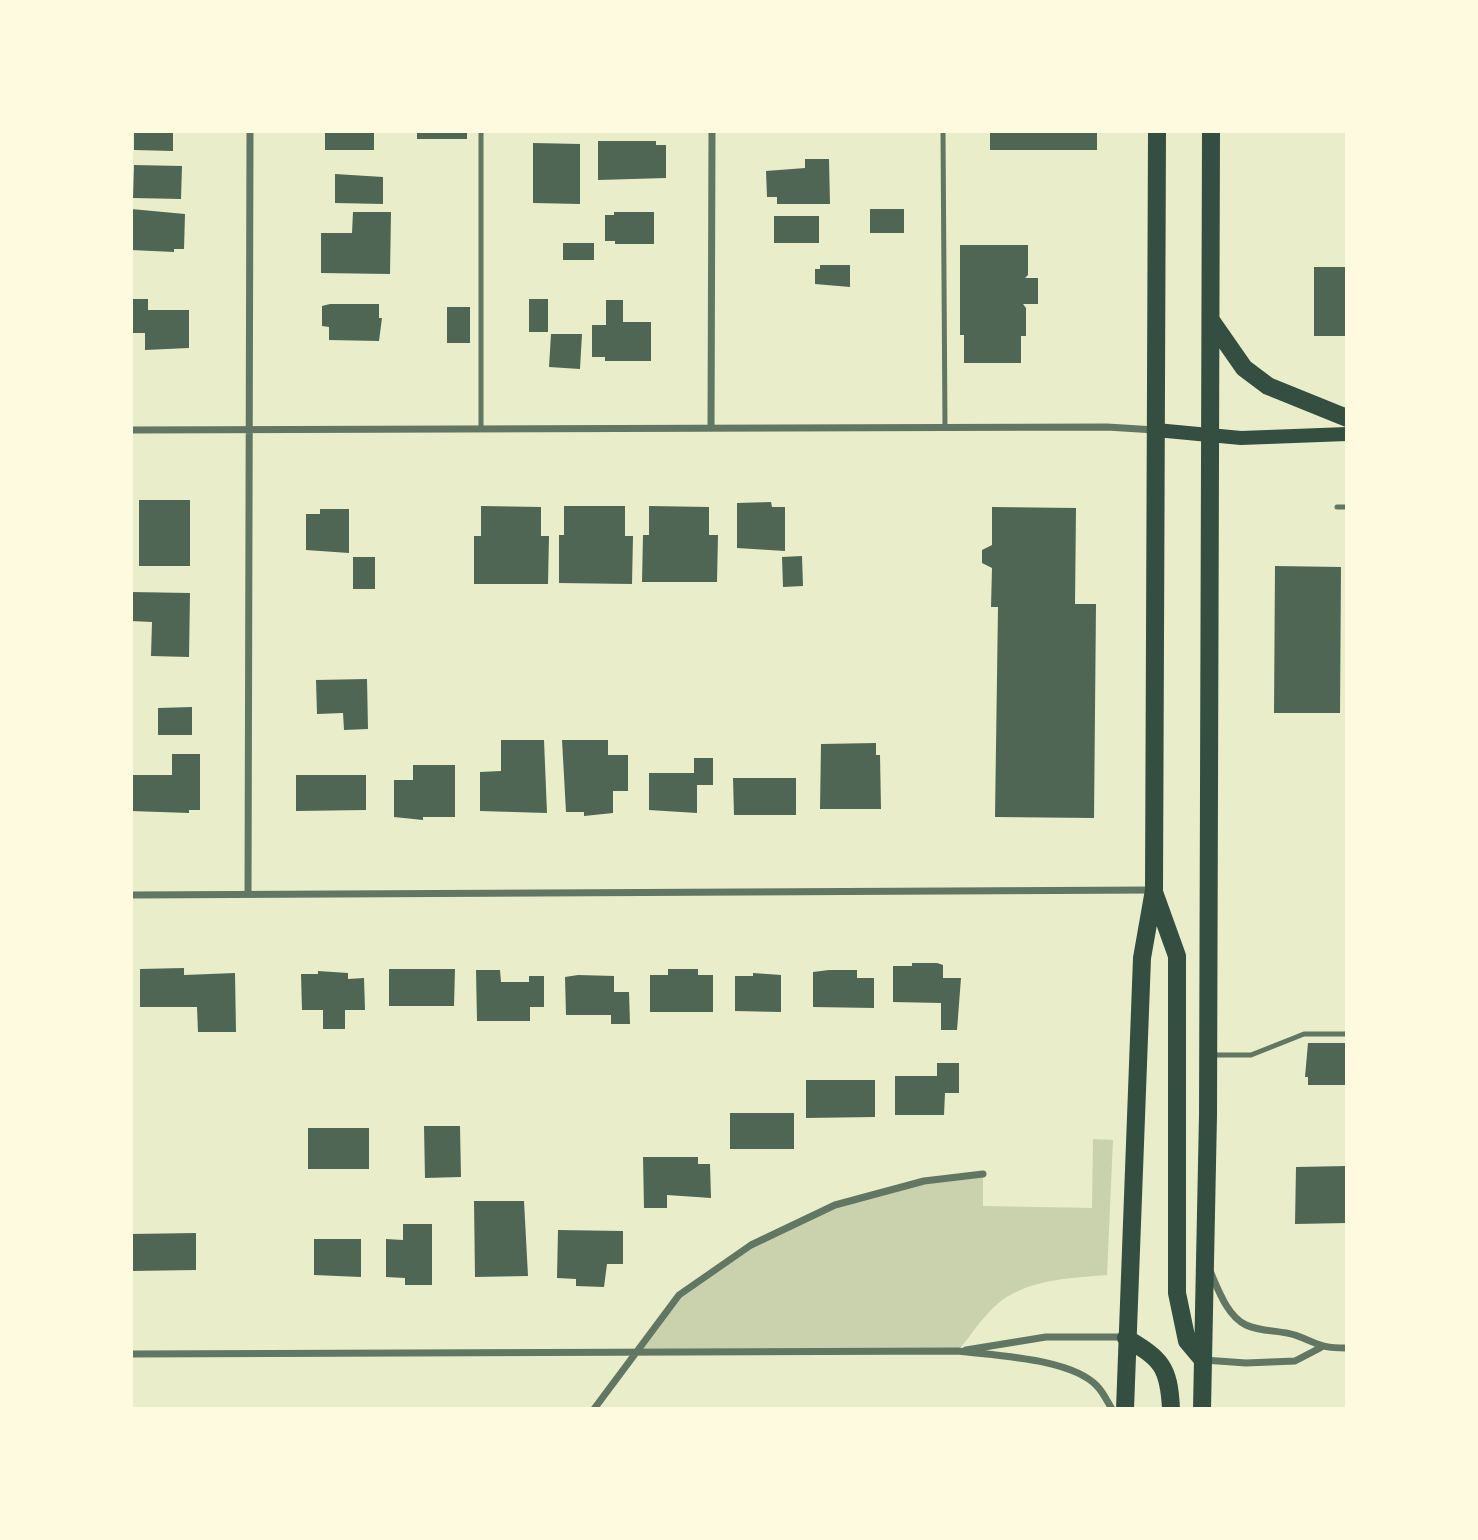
<!DOCTYPE html>
<html>
<head>
<meta charset="utf-8">
<style>
	body { margin:0 }
	#map { position:relative; width:1478px; height:1540px; overflow:hidden; background:#e9edc9; font-family:Rubik,sans-serif }
	canvas { display:block }
	.frame { position:absolute; inset:0; border:133px solid #fefae0; pointer-events:none }
</style>
</head>
<body>
<div id="map">
<canvas width="1478" height="1540"></canvas>
<div class="frame"></div>
</div>
<script>
const g = document.querySelector('canvas').getContext('2d');
g.lineJoin = 'round';
function fillPath(path, color) {
  g.fillStyle = color;
  g.fill(path, 'evenodd');
}
function trace(path, color, width, dash) {
  g.strokeStyle = color;
  g.lineWidth = width;
  g.lineCap = dash ? 'butt' : 'round';
  g.setLineDash(dash || []);
  g.stroke(path);
}
const green = new Path2D(`
	M1093,1139L1113,1140L1107,1275C1071,1278 1031,1279 1001,1301C985,1313 971,1335 958,1351H637L667,1309L703,1276L795,1222L879,1192L983,1174V1206L1092,1208Z`);
const building = new Path2D(`
	M134,131H173V151L134,150Z
	M325,131H374V150H325Z
	M417,131H467V139H417Z
	M990,131H1097V150H990Z
	M598,141H656V145H666V178L598,180Z
	M533,143L580,144V204L533,203Z
	M805,159H829L830,204H777V197H767L766,171L805,168Z
	M134,165L182,166L181,199L133,198Z
	M335,174L383,177V204L335,203Z
	M131,209L185,214L184,249H174V252L131,250Z
	M870,209H904V233H870Z
	M353,212H391L390,274L321,273V233H352Z
	M614,212H654V244H615V241H605V215H614Z
	M774,216H819V243H774Z
	M563,243H594V260H563Z
	M960,245H1028V275L1025,278H1038V304H1023L1026,308V336H1021V363H964V335H960Z
	M820,265H850V287L815,284V269H820Z
	M1314,267H1347V336H1314Z
	M131,299H148V310H189V348L145,350V333H131Z
	M529,299H548V332H529Z
	M606,300H623V322H651V361H605V357H592V325H606Z
	M330,304H379V318H382L379,341L329,340V327L322,326V306Z
	M447,307H470V343H447Z
	M551,334H582L580,369L549,367Z
	M139,500H190V566H139Z
	M771,502L772,507H785V551L737,548V503Z
	M481,506L541,507V536H549L548,584H474V536H481Z
	M564,506H625V536H633L632,584L559,583V535H564Z
	M649,506L709,507V535H718L717,582H642L643,535H649Z
	M992,507L1076,508L1075,604H1096L1094,818L995,817L998,607H991L992,568L982,563V550L992,545Z
	M320,509H349V553L306,550V514H320Z
	M802,556L803,586L783,587L782,557Z
	M353,557H375V589H353Z
	M1275,566L1341,567L1340,713H1274Z
	M131,592L190,593L189,657L151,656L152,622L131,621Z
	M367,679L368,729L344,730L343,713L317,714L316,680Z
	M192,707V735H158V708Z
	M501,740H544L547,813L480,811V772L501,771Z
	M562,740H608V755H628V791H613V813L584,816V812H566Z
	M876,743V755H880L881,809H820L821,744Z
	M172,754H200V810H189V813L131,811V775H172Z
	M694,758H713V785H697V813L649,810V773H694Z
	M413,765H455V817H423V820L394,817V780H413Z
	M296,775H366V810L296,811Z
	M733,778H796V815H734Z
	M912,963H937L943,965V978H961L957,1030H941V1003L893,1002V966H912Z
	M184,968V975L235,973L236,1032H198L197,1007H140V969Z
	M389,969H455L454,1006H389Z
	M668,969H698V975H713V1012H650V975H668Z
	M476,970H500L501,982H529V976H544V1007H530V1021H477Z
	M829,970H857V978H874V1008L813,1007V972Z
	M318,971L348,973V979L364,978L365,1010H345V1029H323V1010H302L301,974H318Z
	M753,973L781,975V1012L735,1011V976H753Z
	M578,975L614,976V992H629L630,1024H611V1015H566L565,977Z
	M1308,1043H1347V1085H1308V1077H1305Z
	M937,1063H959V1093H945L944,1115H895V1076H937Z
	M806,1080H875V1117L806,1118Z
	M730,1113H794V1149H730Z
	M424,1126H460L461,1177L425,1178Z
	M308,1128H369V1169H308Z
	M643,1157H698V1164H710L711,1198L667,1195V1208H644Z
	M1347,1166V1223L1295,1224L1296,1167Z
	M474,1201H524L528,1276L475,1277Z
	M403,1224H432V1285H405V1278L386,1277V1239L403,1240Z
	M558,1230L623,1231V1264H607L604,1287L576,1286V1279L557,1278Z
	M196,1233V1270L131,1271V1234Z
	M314,1239H361V1277L314,1275Z`);
const service = new Path2D(`
	M943,131L945,427
	M481,428V131
	M1337,507H1347
	M1210,1055H1251L1304,1034H1347`);
const minor = new Path2D(`
	M711,427L712,131
	M131,430L1107,427L1155,430
	M248,894L250,131
	M131,895L1153,890
	M1210,1271C1218,1289 1227,1316 1246,1325C1261,1332 1279,1330 1295,1335C1320,1344 1318,1348 1347,1348
	M966,1350L1046,1337H1125
	M131,1354L958,1351C995,1356 1070,1358 1097,1386C1103,1392 1107,1401 1112,1409
	M1204,1360L1246,1363L1295,1361L1320,1348
	M594,1409L679,1295L751,1245L835,1205L924,1181L983,1174`);
const secondary = new Path2D(`
	M1156,430L1241,438L1347,434`);
const primary = new Path2D(`
	M1212,322L1244,368L1268,386L1347,418
	M1154,892L1177,956V1293L1187,1341L1203,1360
	M1126,1338C1161,1359 1169,1366 1171,1409
	M1125,1409L1142,958L1154,890L1157,131
	M1202,1409L1208,1115L1211,131`);
fillPath(green, '#cad2ad');
fillPath(building, '#4f6655');
trace(service, '#617663', 5);
trace(minor, '#617663', 7);
trace(secondary, '#344e41', 14);
trace(primary, '#344e41', 18);
</script>
</body>
</html>
